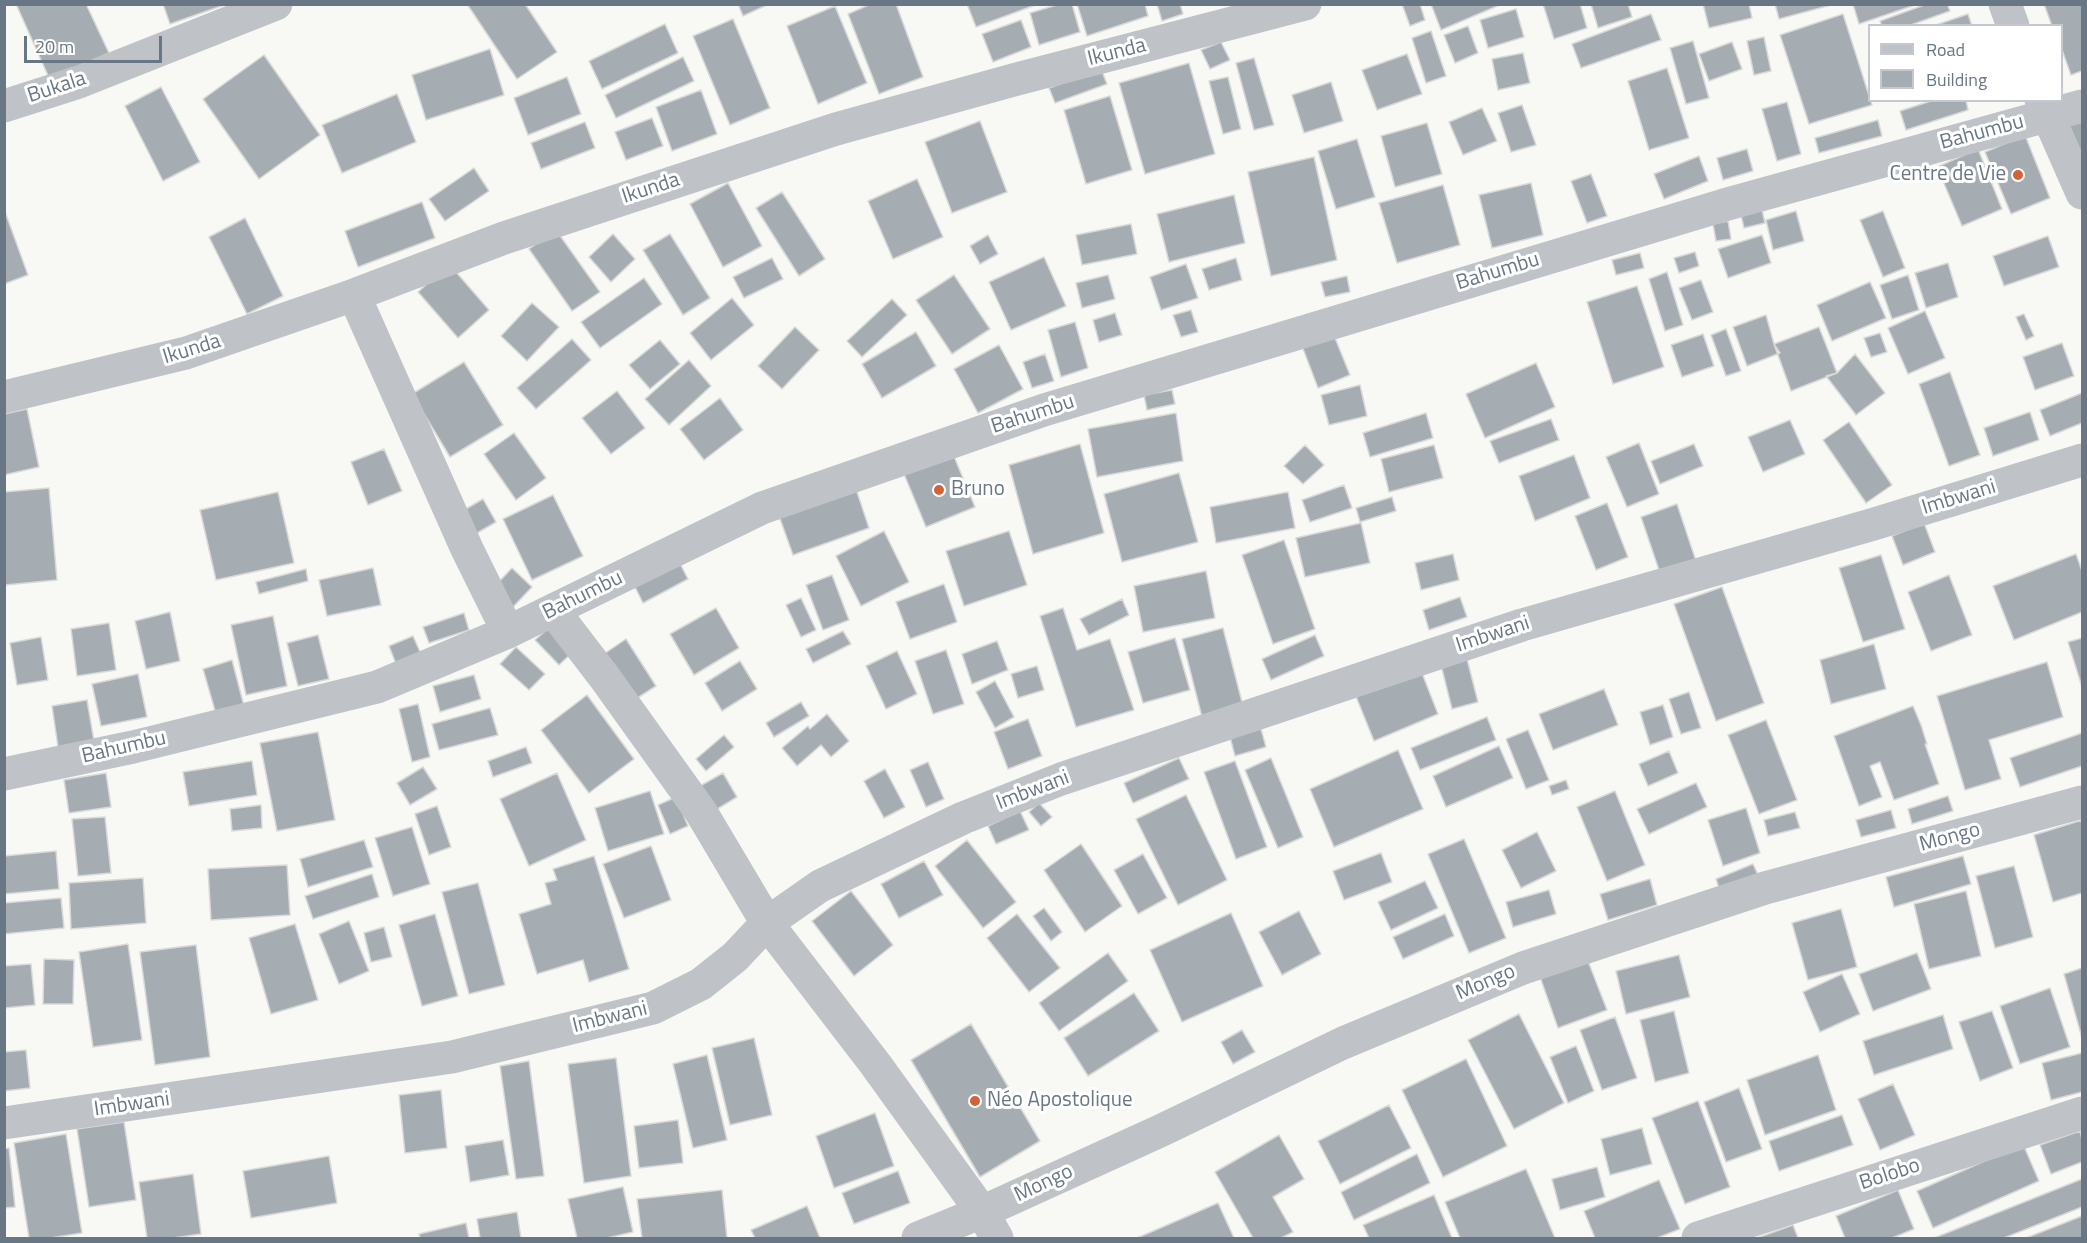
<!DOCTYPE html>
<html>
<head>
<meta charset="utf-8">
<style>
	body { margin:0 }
	#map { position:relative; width:2087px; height:1243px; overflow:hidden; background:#f8f8f5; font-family:"Titillium Web",sans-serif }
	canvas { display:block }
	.frame { position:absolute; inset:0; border:6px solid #697784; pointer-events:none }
	.legend { position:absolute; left:1868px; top:24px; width:195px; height:78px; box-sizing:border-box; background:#fff; border:2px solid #c3c9ce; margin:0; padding:8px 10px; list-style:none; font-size:18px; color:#697784 }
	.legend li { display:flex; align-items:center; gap:12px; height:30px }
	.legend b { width:30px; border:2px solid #c3c9ce }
	.scale { position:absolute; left:24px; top:36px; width:138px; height:27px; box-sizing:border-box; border:3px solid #697784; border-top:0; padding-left:8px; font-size:18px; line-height:21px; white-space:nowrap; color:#697784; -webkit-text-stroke:4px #fff; paint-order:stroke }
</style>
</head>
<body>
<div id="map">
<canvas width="2087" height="1243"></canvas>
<div class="frame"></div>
<ul class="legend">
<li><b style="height:8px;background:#bfc3c7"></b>Road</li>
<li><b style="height:16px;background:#a5adb3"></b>Building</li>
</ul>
<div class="scale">20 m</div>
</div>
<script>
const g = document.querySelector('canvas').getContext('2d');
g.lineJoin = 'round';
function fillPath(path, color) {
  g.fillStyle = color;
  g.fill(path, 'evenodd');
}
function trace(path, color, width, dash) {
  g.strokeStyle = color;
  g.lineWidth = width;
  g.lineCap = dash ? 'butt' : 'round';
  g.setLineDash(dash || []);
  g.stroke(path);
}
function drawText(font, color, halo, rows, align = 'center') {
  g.font = font + ' "Titillium Web",sans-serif';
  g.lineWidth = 6;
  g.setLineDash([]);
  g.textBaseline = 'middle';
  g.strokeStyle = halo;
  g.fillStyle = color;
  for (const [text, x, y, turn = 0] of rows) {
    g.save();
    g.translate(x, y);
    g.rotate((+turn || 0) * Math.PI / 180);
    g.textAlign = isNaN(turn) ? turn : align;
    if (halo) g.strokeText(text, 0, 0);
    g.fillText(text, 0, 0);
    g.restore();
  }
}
const building = new Path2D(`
	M16,4H86L109,53L50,80Z
	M163,4H227L170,24Z
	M467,4H525L557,52L517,79Z
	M738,4H769L743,16Z
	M871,4H896L923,77L879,94L848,14Z
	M967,4H1038L976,27Z
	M1060,4H1072L1080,32L1039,45L1030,13Z
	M1077,4H1145L1148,16L1087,36Z
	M1157,4H1180L1183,14L1162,21Z
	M1402,4H1420L1425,20L1410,26Z
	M1431,4H1502L1441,30Z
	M1543,4H1580L1587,28L1554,39Z
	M1591,4H1628L1632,17L1598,28Z
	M1703,4H1749L1752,18L1709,28Z
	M1775,4H1835L1779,19Z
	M1853,4H1918L1859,24Z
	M1927,4H1947L1950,11L1908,26H1882L1880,21Z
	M2044,4H2082V71L2071,75L2062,50V26H2052Z
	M835,6L867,83L818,104L787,26Z
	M1516,9L1524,37L1488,48L1480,20Z
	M1651,14L1661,40L1581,68L1572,44Z
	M1843,14L1872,105L1809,124L1780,35Z
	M1968,14L1972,26H1933Z
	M733,19L770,108L730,125L693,36Z
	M1021,20L1031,47L993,62L982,34Z
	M665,24L678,53L602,89L589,61Z
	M1468,26L1478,53L1455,63L1444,35Z
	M1431,31L1446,76L1426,83L1412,38Z
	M1764,37L1771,71L1754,75L1747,41Z
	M1693,41L1709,98L1686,104L1670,48Z
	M1221,42L1230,60L1210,69L1201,50Z
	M1732,42L1742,69L1709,81L1699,54Z
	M490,49L504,95L426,120L412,75Z
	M1523,53L1530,83L1498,90L1492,59Z
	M1407,54L1422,94L1377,110L1362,70Z
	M264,55L320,135L259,179L203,99Z
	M683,57L694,81L616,118L605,95Z
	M1254,58L1274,125L1254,130L1236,63Z
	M1189,63L1215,154L1145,174L1119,83Z
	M1667,68L1689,138L1649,150L1628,81Z
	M1101,69L1107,84L1055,103L1049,88Z
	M567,77L581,114L528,135L514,98Z
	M1228,77L1241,129L1223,134L1209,81Z
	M1331,82L1343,121L1304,133L1292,95Z
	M161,87L200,162L163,181L125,106Z
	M701,90L717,134L672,151L656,107Z
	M397,94L416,142L342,173L322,125Z
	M1110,96L1132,170L1086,184L1064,110Z
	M1934,100H1966L1968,110L1906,130L1900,111Z
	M1787,102L1801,154L1777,161L1762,109Z
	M1522,105L1536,145L1511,152L1498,113Z
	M1482,108L1497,141L1463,155L1449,122Z
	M652,118L663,146L626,160L615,132Z
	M2082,119V153L2067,155L2062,122Z
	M1878,120L1882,136L1819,153L1815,138Z
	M980,121L1007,192L952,213L925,142Z
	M585,122L595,148L541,169L531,143Z
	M1427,123L1442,174L1395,187L1381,136Z
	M2025,135L2050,198L2011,214L1985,152Z
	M1357,139L1375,197L1336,209L1318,151Z
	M1747,149L1753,171L1723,180L1717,158Z
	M1978,149L2002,209L1962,226L1937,167Z
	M1699,156L1708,181L1664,199L1654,174Z
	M1314,157L1337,260L1271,276L1248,172Z
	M474,168L489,191L445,221L429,199Z
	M1591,174L1607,216L1587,223L1571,181Z
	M917,179L943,237L893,259L868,201Z
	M728,183L762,246L723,267L690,204Z
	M1531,183L1543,235L1492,248L1479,195Z
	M1443,185L1460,245L1397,263L1379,203Z
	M782,192L825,259L799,276L756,208Z
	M1234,195L1245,243L1169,262L1157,214Z
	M422,202L435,238L358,267L345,231Z
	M4,209L28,275L4,284Z
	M1762,210L1765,223L1744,228L1741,215Z
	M1796,211L1804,241L1773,250L1766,220Z
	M1883,211L1905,268L1883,277L1860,220Z
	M245,218L283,296L247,314L209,237Z
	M1728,221L1731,239L1716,241L1713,224Z
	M1131,224L1137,254L1082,265L1076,235Z
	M556,230L600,292L572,311L529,249Z
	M613,234L635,259L611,282L589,257Z
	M670,234L710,298L683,315L643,250Z
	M988,235L998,254L980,264L970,246Z
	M1762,235L1771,263L1728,278L1718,249Z
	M2048,236L2059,267L2004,286L1993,256Z
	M1695,252L1699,266L1679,273L1674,258Z
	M1640,253L1644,268L1616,275L1612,260Z
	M1044,257L1066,306L1011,330L989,282Z
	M772,258L783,279L744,298L733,277Z
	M1236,258L1242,280L1209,290L1202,269Z
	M1948,263L1958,297L1926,308L1915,273Z
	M449,264L489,310L458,338L418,292Z
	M1186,264L1198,298L1161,310L1150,277Z
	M1667,272L1683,325L1665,331L1649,279Z
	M954,275L990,329L952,354L916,300Z
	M1108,275L1115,299L1082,308L1076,283Z
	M1908,275L1919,310L1892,319L1880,285Z
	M1347,276L1350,292L1325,297L1321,282Z
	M644,278L662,304L600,348L581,322Z
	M1701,280L1713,312L1692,320L1679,288Z
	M1870,282L1886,318L1832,341L1817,305Z
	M1637,286L1664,367L1613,384L1587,302Z
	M732,298L754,325L711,360L690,333Z
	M892,299L907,315L862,357L847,341Z
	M532,303L559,327L527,361L501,336Z
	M1191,310L1198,332L1181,337L1173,315Z
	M1925,311L1945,358L1908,374L1888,328Z
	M1115,313L1122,335L1099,342L1093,320Z
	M2024,314L2034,336L2026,340L2016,317Z
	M1766,315L1774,344L1780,353L1747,366L1733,327Z
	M1075,322L1088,368L1061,377L1048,330Z
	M795,327L819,350L782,389L758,366Z
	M1819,327L1837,373L1791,391L1774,344Z
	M1726,329L1741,371L1726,376L1711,335Z
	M916,332L936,366L882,398L862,364Z
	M1333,333L1350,375L1318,388L1302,346Z
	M1880,333L1887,352L1871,357L1864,338Z
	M1703,334L1714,366L1682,377L1671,345Z
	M572,339L591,360L536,409L517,388Z
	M660,340L680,364L650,389L629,365Z
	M2062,343L2074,376L2035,390L2023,357Z
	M999,345L1023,389L978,413L954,369Z
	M1045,354L1054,381L1032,388L1023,362Z
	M1855,354L1885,393L1856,415L1826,376L1837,373Z
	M689,360L711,386L669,425L645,399Z
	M464,362L503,425L450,457L412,394Z
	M1536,363L1555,407L1485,438L1466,394Z
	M1950,372L1980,455L1949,466L1919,384Z
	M1360,385L1367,416L1329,425L1321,395Z
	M1172,390L1175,404L1147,410L1144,395Z
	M617,391L645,428L611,454L582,418Z
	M2082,393V423L2050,436L2040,410Z
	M720,398L743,430L704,460L680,429Z
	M27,409L39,467L4,475V414Z
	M2030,412L2039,440L1993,456L1984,428Z
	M1176,413L1183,461L1097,477L1088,429Z
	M1426,413L1433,438L1370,457L1363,433Z
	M1551,419L1559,440L1499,463L1490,441Z
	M1790,420L1805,454L1763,472L1748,437Z
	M1849,422L1892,485L1866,503L1823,440Z
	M514,433L546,478L516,500L484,454Z
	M1639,443L1659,494L1627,507L1606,457Z
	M1080,444L1104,533L1033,554L1009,465Z
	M1694,444L1703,466L1660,484L1651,461Z
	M1305,445L1324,465L1303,484L1284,466Z
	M1434,445L1443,478L1389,492L1381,459Z
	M384,449L402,491L368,505L351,462Z
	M953,454L975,507L926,527L904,474Z
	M1574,455L1590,498L1535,521L1519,476Z
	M1179,473L1198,542L1122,562L1104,494Z
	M1344,485L1352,508L1310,522L1302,500Z
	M49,488L57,580L5,585L4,492Z
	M856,489L869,528L793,555L779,516Z
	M278,492L294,563L216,580L200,510Z
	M1288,492L1295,528L1216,543L1210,507Z
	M553,495L583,556L532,580L503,519Z
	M1392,497L1396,511L1360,522L1356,508Z
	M483,499L496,522L472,536L459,513Z
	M1607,503L1628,557L1596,570L1575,516Z
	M1677,504L1696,561L1660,573L1641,517Z
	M1361,523L1370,563L1305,577L1296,538Z
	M1924,523L1935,552L1903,565L1892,536Z
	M884,531L909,582L861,606L836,556Z
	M1009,531L1027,585L964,606L946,551Z
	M1284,540L1315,629L1273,644L1242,555Z
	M1453,554L1459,580L1421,590L1415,563Z
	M2076,554L2082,571V612L2014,640L1993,586Z
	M1881,555L1905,629L1863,642L1839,568Z
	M676,556L688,579L643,603L631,579Z
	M373,568L381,605L327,616L319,580Z
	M512,568L532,587L513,607L493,588Z
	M306,569L308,581L259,594L256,582Z
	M1206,571L1215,618L1143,632L1134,586Z
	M832,575L849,620L823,630L806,585Z
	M1949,575L1972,635L1931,651L1908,592Z
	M944,584L957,622L910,639L896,602Z
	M1722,587L1764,703L1716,721L1674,604Z
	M1460,597L1467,617L1429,630L1423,610Z
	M801,598L816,630L801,637L786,605Z
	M1122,599L1129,615L1089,635L1080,619Z
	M716,608L739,648L694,675L670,634Z
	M1063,608L1077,650L1110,639L1134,710L1076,727L1040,616Z
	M170,612L180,661L146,669L135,621Z
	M464,613L469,630L429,643L423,627Z
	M273,616L287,686L246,695L231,625Z
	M109,623L116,670L77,676L71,629Z
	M551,626L574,651L559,665L535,640Z
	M1223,628L1243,706L1202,717L1182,639Z
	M843,631L851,644L813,663L806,649Z
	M318,635L329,679L298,686L287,643Z
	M1315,635L1324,656L1271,680L1262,659Z
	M413,636L421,654L396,664L389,646Z
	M41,637L48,680L17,685L10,643Z
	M1175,638L1190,690L1143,703L1128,652Z
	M2082,638V687L2068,642Z
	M626,639L656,686L628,704L598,658Z
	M997,641L1008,670L972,684L962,654Z
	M1874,644L1886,689L1831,704L1820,660Z
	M516,647L545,674L529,690L500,664Z
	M946,650L964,704L933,714L915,661Z
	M897,651L917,694L886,709L866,666Z
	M1467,659L1478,702L1452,709L1441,665Z
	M232,660L244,706L216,714L203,669Z
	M740,661L757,689L722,711L705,683Z
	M2047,662L2063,717L1989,740L2001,779L1965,790L1937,696Z
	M1037,666L1044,690L1018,698L1011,674Z
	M1420,668L1438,714L1374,741L1355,694Z
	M138,674L147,717L101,726L92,684Z
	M474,675L481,699L440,712L433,686Z
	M995,681L1014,717L995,728L976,692Z
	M1604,689L1618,725L1553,750L1539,714Z
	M1689,692L1701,728L1681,734L1669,699Z
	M587,695L634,759L589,793L541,730Z
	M87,700L94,741L58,747L52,706Z
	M801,702L809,716L774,737L766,723Z
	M418,704L430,757L412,762L399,709Z
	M1663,705L1673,737L1650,745L1640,712Z
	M1913,706L1921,725L1927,744H1925L1939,784L1894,800L1880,762L1870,766L1882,797L1859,806L1834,736Z
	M490,708L498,735L439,750L432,724Z
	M827,714L849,741L831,757L821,745L797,766L782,748L808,726L810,729Z
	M1487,717L1496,740L1420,770L1411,748Z
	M1028,719L1042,756L1008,769L994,732Z
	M1766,720L1797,800L1759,814L1728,735Z
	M1261,729L1266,747L1235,756L1230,737Z
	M1528,730L1549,780L1526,789L1506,739Z
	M318,732L335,820L277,831L260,743Z
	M2082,733V766L2020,787L2010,758Z
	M724,735L734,747L706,771L696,759Z
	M1499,746L1513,778L1446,807L1433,776Z
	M526,747L532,763L493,777L488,761Z
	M1398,750L1423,809L1334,847L1310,789Z
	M1669,751L1678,773L1648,786L1639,764Z
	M1179,758L1189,779L1133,803L1124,783Z
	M1271,758L1303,837L1278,848L1245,770Z
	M252,761L257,795L189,806L183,772Z
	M1235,761L1267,847L1236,859L1204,772Z
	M928,762L944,799L926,807L910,770Z
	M423,767L437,789L410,805L397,783Z
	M885,769L905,807L884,818L864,781Z
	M106,773L111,807L69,813L64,780Z
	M557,773L586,840L529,866L500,799Z
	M723,773L737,797L714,811L700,786Z
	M1566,780L1569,789L1552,795L1549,786Z
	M1696,783L1707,807L1649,834L1637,809Z
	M650,791L664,834L608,851L595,808Z
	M1615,791L1645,865L1607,881L1577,807Z
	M1186,795L1227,880L1178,905L1136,819Z
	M1948,796L1953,811L1912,824L1908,809Z
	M676,797L688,826L670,834L658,805Z
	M1039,803L1052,817L1041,826L1029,812Z
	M261,805L262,828L232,831L230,809Z
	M437,806L451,847L429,855L415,814Z
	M1746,808L1760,853L1723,866L1708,820Z
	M1891,810L1896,828L1861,837L1856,820Z
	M1020,811L1029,830L996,844L988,826Z
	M1795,812L1800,828L1768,836L1764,820Z
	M105,817L111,873L78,876L72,819Z
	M2082,820V893L2053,902L2034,835Z
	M412,827L430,884L393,896L375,838Z
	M1537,832L1556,871L1521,888L1502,850Z
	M1464,839L1506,938L1469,953L1428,854Z
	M364,840L373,867L308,887L300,859Z
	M967,840L1016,902L983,928L935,866Z
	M1081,844L1122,906L1085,932L1044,870Z
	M651,846L671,900L624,918L603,864Z
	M56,851L59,889L4,894V856Z
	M1381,853L1392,882L1344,900L1333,871Z
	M1143,854L1167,898L1138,914L1114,870Z
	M594,856L629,969L589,982L583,960L537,974L519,914L551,904L545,883L557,880L553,869Z
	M1963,856L1971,884L1894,907L1886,877Z
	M924,861L943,895L899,918L881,884Z
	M1753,864L1759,877L1720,891L1716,879Z
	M287,865L290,915L211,920L208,869Z
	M2014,866L2033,937L1995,948L1976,876Z
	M372,874L379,897L313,919L305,896Z
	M143,878L146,923L71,929L69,883Z
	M1650,879L1657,905L1608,920L1600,894Z
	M1425,881L1438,908L1391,930L1378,902Z
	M478,883L505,985L469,994L442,892Z
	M1549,890L1556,914L1513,927L1506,902Z
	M851,891L893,945L854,976L812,921Z
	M1966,891L1981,956L1929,969L1914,904Z
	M61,898L64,928L4,934V903Z
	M1044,908L1062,932L1051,941L1033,916Z
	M1841,909L1857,967L1808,980L1792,923Z
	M1299,911L1321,954L1282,975L1259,932Z
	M1231,913L1263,986L1182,1022L1150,950Z
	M435,914L458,996L422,1006L399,925Z
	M1017,914L1060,968L1029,992L987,938Z
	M1445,914L1454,936L1403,959L1393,937Z
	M349,921L369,971L339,984L319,934Z
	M295,924L318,1000L271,1014L249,938Z
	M384,927L392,957L371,962L364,933Z
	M128,944L142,1040L93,1047L79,952Z
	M196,945L210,1057L155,1065L140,952Z
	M1108,953L1128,981L1059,1031L1039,1003Z
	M1917,953L1931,989L1873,1011L1859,974Z
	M1679,955L1690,997L1626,1014L1616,971Z
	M1586,956L1607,1010L1558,1028L1539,974Z
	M44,959L74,960L73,1004H43Z
	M31,964L35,1005L4,1008V966Z
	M2082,968V1038L2064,974Z
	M1842,974L1860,1014L1820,1032L1803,992Z
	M2050,988L2070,1047L2020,1064L2000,1006Z
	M1134,993L1159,1031L1088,1076L1064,1038Z
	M1674,1011L1689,1073L1655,1082L1640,1020Z
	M1992,1011L2013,1068L1980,1081L1959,1022Z
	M1519,1014L1564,1103L1514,1129L1468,1040Z
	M1943,1015L1953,1049L1874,1075L1863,1041Z
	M1615,1017L1637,1078L1602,1090L1580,1030Z
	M971,1024L1040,1141L980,1177L911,1060Z
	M1242,1030L1255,1052L1233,1064L1221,1042Z
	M754,1038L772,1115L730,1125L712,1048Z
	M1576,1046L1594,1091L1568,1103L1550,1057Z
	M26,1050L30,1088L4,1091V1052Z
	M2082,1053V1092L2051,1100L2042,1063Z
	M707,1055L727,1140L693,1148L673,1064Z
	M1818,1055L1836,1110L1765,1135L1747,1080Z
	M616,1058L631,1176L584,1183L568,1064Z
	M1466,1059L1507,1146L1443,1177L1402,1090Z
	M529,1061L544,1176L516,1179L500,1066Z
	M1893,1084L1915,1135L1880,1150L1858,1099Z
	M1739,1088L1762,1149L1726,1162L1704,1102Z
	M441,1090L447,1148L405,1153L399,1095Z
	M1698,1101L1730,1187L1685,1204L1652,1118Z
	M1389,1105L1411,1148L1340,1184L1318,1141Z
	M875,1113L894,1166L834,1188L816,1136Z
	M1842,1115L1853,1145L1779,1171L1769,1141Z
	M678,1120L683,1163L639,1168L634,1126Z
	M124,1122L136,1200L89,1207L77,1129Z
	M1642,1128L1652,1164L1610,1175L1601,1139Z
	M2080,1131L2082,1139V1162L2051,1174L2040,1145Z
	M66,1134L82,1233L50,1238H29L14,1143Z
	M1279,1135L1304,1179L1273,1197L1293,1232L1281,1238H1253L1215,1172Z
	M503,1140L509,1175L470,1182L465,1146Z
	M2023,1144L2039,1181L1933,1228L1917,1191Z
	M9,1148L15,1207L4,1208V1149Z
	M1417,1154L1430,1183L1354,1220L1341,1192Z
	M329,1156L337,1203L251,1218L243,1171Z
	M1597,1167L1605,1197L1560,1210L1552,1179Z
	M1526,1169L1555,1238H1460L1445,1202Z
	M898,1171L910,1203L854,1224L842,1193Z
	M193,1174L201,1234L173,1238H147L139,1182Z
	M2082,1179V1207L2004,1238H1934Z
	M1659,1180L1680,1229L1657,1238H1595L1584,1211Z
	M623,1187L633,1232L607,1238H577L568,1199Z
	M722,1190L727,1238H642L637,1199Z
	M1898,1190L1914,1229L1892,1238H1845L1836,1216Z
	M1434,1195L1452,1238H1369L1363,1225Z
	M1218,1203L1234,1238H1137Z
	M807,1206L820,1238H755L751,1230Z
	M517,1212L521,1238H480L477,1219Z
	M2082,1216V1238H2026Z
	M466,1223L469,1238H420L419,1234Z
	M1793,1225L1798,1238H1757Z`);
const street = new Path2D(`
	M2005,4L2013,26
	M2041,100L2082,193
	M4,106L79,82L276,4
	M354,295L467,549L508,632
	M4,397L186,353L354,295L504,238L836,129L1017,79L1305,4
	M553,610L605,678L701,812L767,923L876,1065L982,1212L997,1238
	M4,774L133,747L377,687L508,632L762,508L1044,410L1724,205L2082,106
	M4,1123L452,1057L653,1008L701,984L735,957L767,923L820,886L963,818L1061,779L1522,625L1874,524L2082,460
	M918,1238L982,1212L1160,1131L1343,1043L1523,968L1765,888L2082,802
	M1698,1238L2082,1113`);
const markers = [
	[2018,175,6,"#d46239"],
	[939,490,6,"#d46239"],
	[975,1101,6,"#d46239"]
];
const streetNames = [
	["Ikunda",1117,53,-14],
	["Bukala",57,88,-18],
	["Bahumbu",1982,133,-15],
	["Ikunda",651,189,-18],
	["Bahumbu",1498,272,-17],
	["Ikunda",192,350,-17],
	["Bahumbu",1033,415,-18],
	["Imbwani",1959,498,-17],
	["Bahumbu",583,596,-26],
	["Imbwani",1493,635,-18],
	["Bahumbu",124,748,-13],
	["Imbwani",1033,791,-21],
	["Mongo",1950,838,-15],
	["Mongo",1486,983,-23],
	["Imbwani",610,1018,-14],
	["Imbwani",132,1105,-8],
	["Bolobo",1890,1175,-18],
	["Mongo",1044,1184,-25]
];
const poiNames = [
	["Centre de Vie",2006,175,"right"],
	["Bruno",951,490],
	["Néo Apostolique",987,1101]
];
fillPath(building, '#a5adb3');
trace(building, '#d9d9d8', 1.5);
trace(street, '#bfc3c7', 33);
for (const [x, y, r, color] of markers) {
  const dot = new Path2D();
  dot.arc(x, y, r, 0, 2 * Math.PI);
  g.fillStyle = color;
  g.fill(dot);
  trace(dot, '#fff', 2);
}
drawText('21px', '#697784', '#fff', streetNames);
drawText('21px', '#697784', '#fff', poiNames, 'left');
</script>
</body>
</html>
